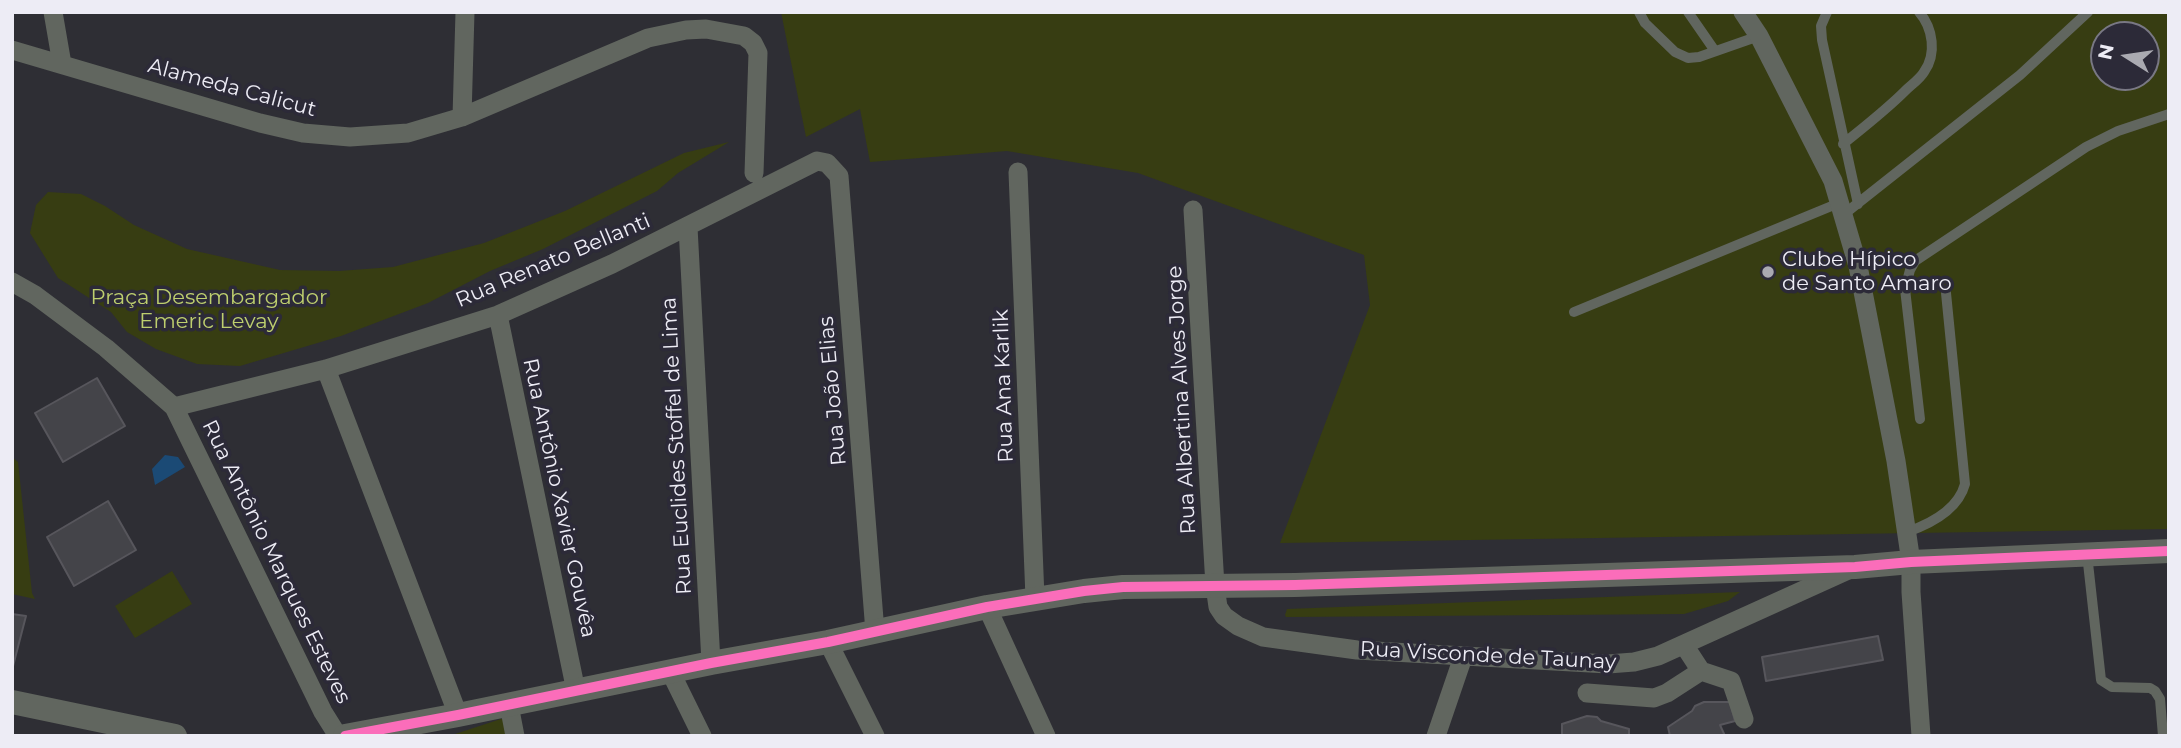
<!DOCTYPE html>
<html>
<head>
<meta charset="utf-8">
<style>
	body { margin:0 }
	#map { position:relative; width:2181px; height:748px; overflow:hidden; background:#2e2e34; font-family:Montserrat,sans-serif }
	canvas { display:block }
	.frame { position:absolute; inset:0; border:14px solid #edecf5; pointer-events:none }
	.north { position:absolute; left:2090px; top:21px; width:70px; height:70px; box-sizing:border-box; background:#2c2a38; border:2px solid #797884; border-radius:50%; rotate:282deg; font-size:19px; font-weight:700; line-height:28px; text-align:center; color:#edecf5 }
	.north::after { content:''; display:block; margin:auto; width:24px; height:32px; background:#aaaab1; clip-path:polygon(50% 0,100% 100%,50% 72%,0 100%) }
</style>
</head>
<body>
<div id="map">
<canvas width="2181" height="748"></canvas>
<div class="frame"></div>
<div class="north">N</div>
</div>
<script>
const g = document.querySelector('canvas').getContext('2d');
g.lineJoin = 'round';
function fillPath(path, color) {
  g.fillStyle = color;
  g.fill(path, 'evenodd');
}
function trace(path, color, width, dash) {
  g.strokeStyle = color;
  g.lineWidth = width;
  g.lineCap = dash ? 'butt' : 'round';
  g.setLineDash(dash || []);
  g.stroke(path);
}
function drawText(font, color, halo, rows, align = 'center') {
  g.font = font + ' Montserrat,sans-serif';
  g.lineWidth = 7;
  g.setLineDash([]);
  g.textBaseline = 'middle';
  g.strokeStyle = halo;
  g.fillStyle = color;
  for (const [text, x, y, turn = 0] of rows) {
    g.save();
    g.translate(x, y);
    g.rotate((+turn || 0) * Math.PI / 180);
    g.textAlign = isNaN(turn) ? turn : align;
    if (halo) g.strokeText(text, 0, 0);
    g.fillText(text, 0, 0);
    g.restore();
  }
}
const green = new Path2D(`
	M781,12H2169V529L1280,543L1370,305L1364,255L1138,173L1007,151L870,162L860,109L806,137ZM2104,35H2146V77H2104Z
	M729,142L678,173L657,191L543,249L490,271L428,303L341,336L240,366L197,364L156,349L127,332L111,312L58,278L30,233L36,205L48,192L81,194L105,206L134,225L187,249L280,270L339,271L393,267L484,243L565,211L684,153Z
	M12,457L18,462L32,593L35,599L12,594Z
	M172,571L192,604L135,638L115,606Z
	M1740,592L1728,601L1684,614L1286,617L1285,615L1287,609Z
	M504,718L507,736H449Z`);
const water = new Path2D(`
	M165,455L178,457L185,467L155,485L152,469Z`);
const building = new Path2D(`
	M97,378L125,426L63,462L35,413Z
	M108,501L136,550L74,586L47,537Z
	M12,614L26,616L12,670Z
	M1878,636L1883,660L1766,681L1762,657Z
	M1704,702H1730L1735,721L1720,725L1725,736H1670L1668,727L1692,711L1695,706Z
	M1587,716L1597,717L1601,721L1629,729V736H1562V724Z`);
const service = new Path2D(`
	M1639,12L1645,23L1675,52L1688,58L1699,57L1759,36
	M1688,12L1715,51
	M1827,12L1821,26L1822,40L1858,204
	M1843,144C1864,127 1886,110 1905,91C1911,85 1920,79 1924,72C1937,54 1933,28 1919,12
	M1843,215L2020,75L2088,12
	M1574,312L1839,203
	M1920,419L1905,289L1910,270L1915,261L2086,147L2118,131L2169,114
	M1907,532C1930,524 1958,510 1965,484L1946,293
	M2087,554L2101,680L2112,687L2150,688L2155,691L2160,699L2163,736`);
const minor = new Path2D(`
	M53,12L62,64
	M1743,12L1759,36L1833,181L1858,266L1896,461L1911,562V592L1921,736
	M12,50L260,123L303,133L350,137L408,133L462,117L648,38L686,30L706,29L744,36L753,43L758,53L754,173
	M462,117L465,12
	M1018,172L1035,598
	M1193,210L1215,586L1218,607L1224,616L1238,626L1263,637L1357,650L1608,664L1634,662L1658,656L1848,570
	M688,227L711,663
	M12,282L35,295L106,348L174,407L323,712L338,736
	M498,315L576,691
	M326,369L458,715
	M174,407L326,369L498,315L612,264L817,161L827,163L839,176L875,632
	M987,607L1046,736
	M828,642L875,736
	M1684,645L1701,671L1731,681L1744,719
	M670,671L702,736
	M1587,693L1654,698L1667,693L1701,671
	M509,705L515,736
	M1436,736L1463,657`);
const tertiary = new Path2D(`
	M12,702L175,736
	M345,736L458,715L711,663L828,642L987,607L1084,591L1123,587L1295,585L1855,567L1911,562L2169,551`);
const bus1 = new Path2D(`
	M345,736L458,715L711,663L828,642L987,607L1084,591L1123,587L1295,585L1855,567L1911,562L2169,551`);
const markers = [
	[1768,272,7,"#aaaab1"]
];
const streetNames = [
	["Alameda Calicut",232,88,15],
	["Rua Renato Bellanti",553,261,-23],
	["Rua Ana Karlik",1004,386,-92],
	["Rua João Elias",833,391,-95],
	["Rua Albertina Alves Jorge",1182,400,-93],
	["Rua Euclides Stoffel de Lima",677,446,-93],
	["Rua Antônio Xavier Gouvêa",559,498,78],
	["Rua Antônio Marques Esteves",276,562,64],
	["Rua Visconde de Taunay",1488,656,3]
];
const poiNames = [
	["Clube Hípico",1782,260],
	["de Santo Amaro",1782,284]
];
const parkNames = [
	["Praça Desembargador",209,298],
	["Emeric Levay",209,322]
];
fillPath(green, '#373d12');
fillPath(water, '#1b4a75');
fillPath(building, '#444449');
trace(building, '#57565c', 2);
trace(service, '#61665f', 10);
trace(minor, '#61665f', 19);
trace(tertiary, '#61665f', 24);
trace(bus1, '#fb6dba', 10);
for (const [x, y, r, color] of markers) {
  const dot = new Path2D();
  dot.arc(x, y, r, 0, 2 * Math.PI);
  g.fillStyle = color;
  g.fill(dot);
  trace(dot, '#2c2a38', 2.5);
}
drawText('21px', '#edecf5', '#2c2a38', streetNames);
drawText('21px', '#edecf5', '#2c2a38', poiNames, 'left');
drawText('21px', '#becf6e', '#2c2a38', parkNames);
</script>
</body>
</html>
